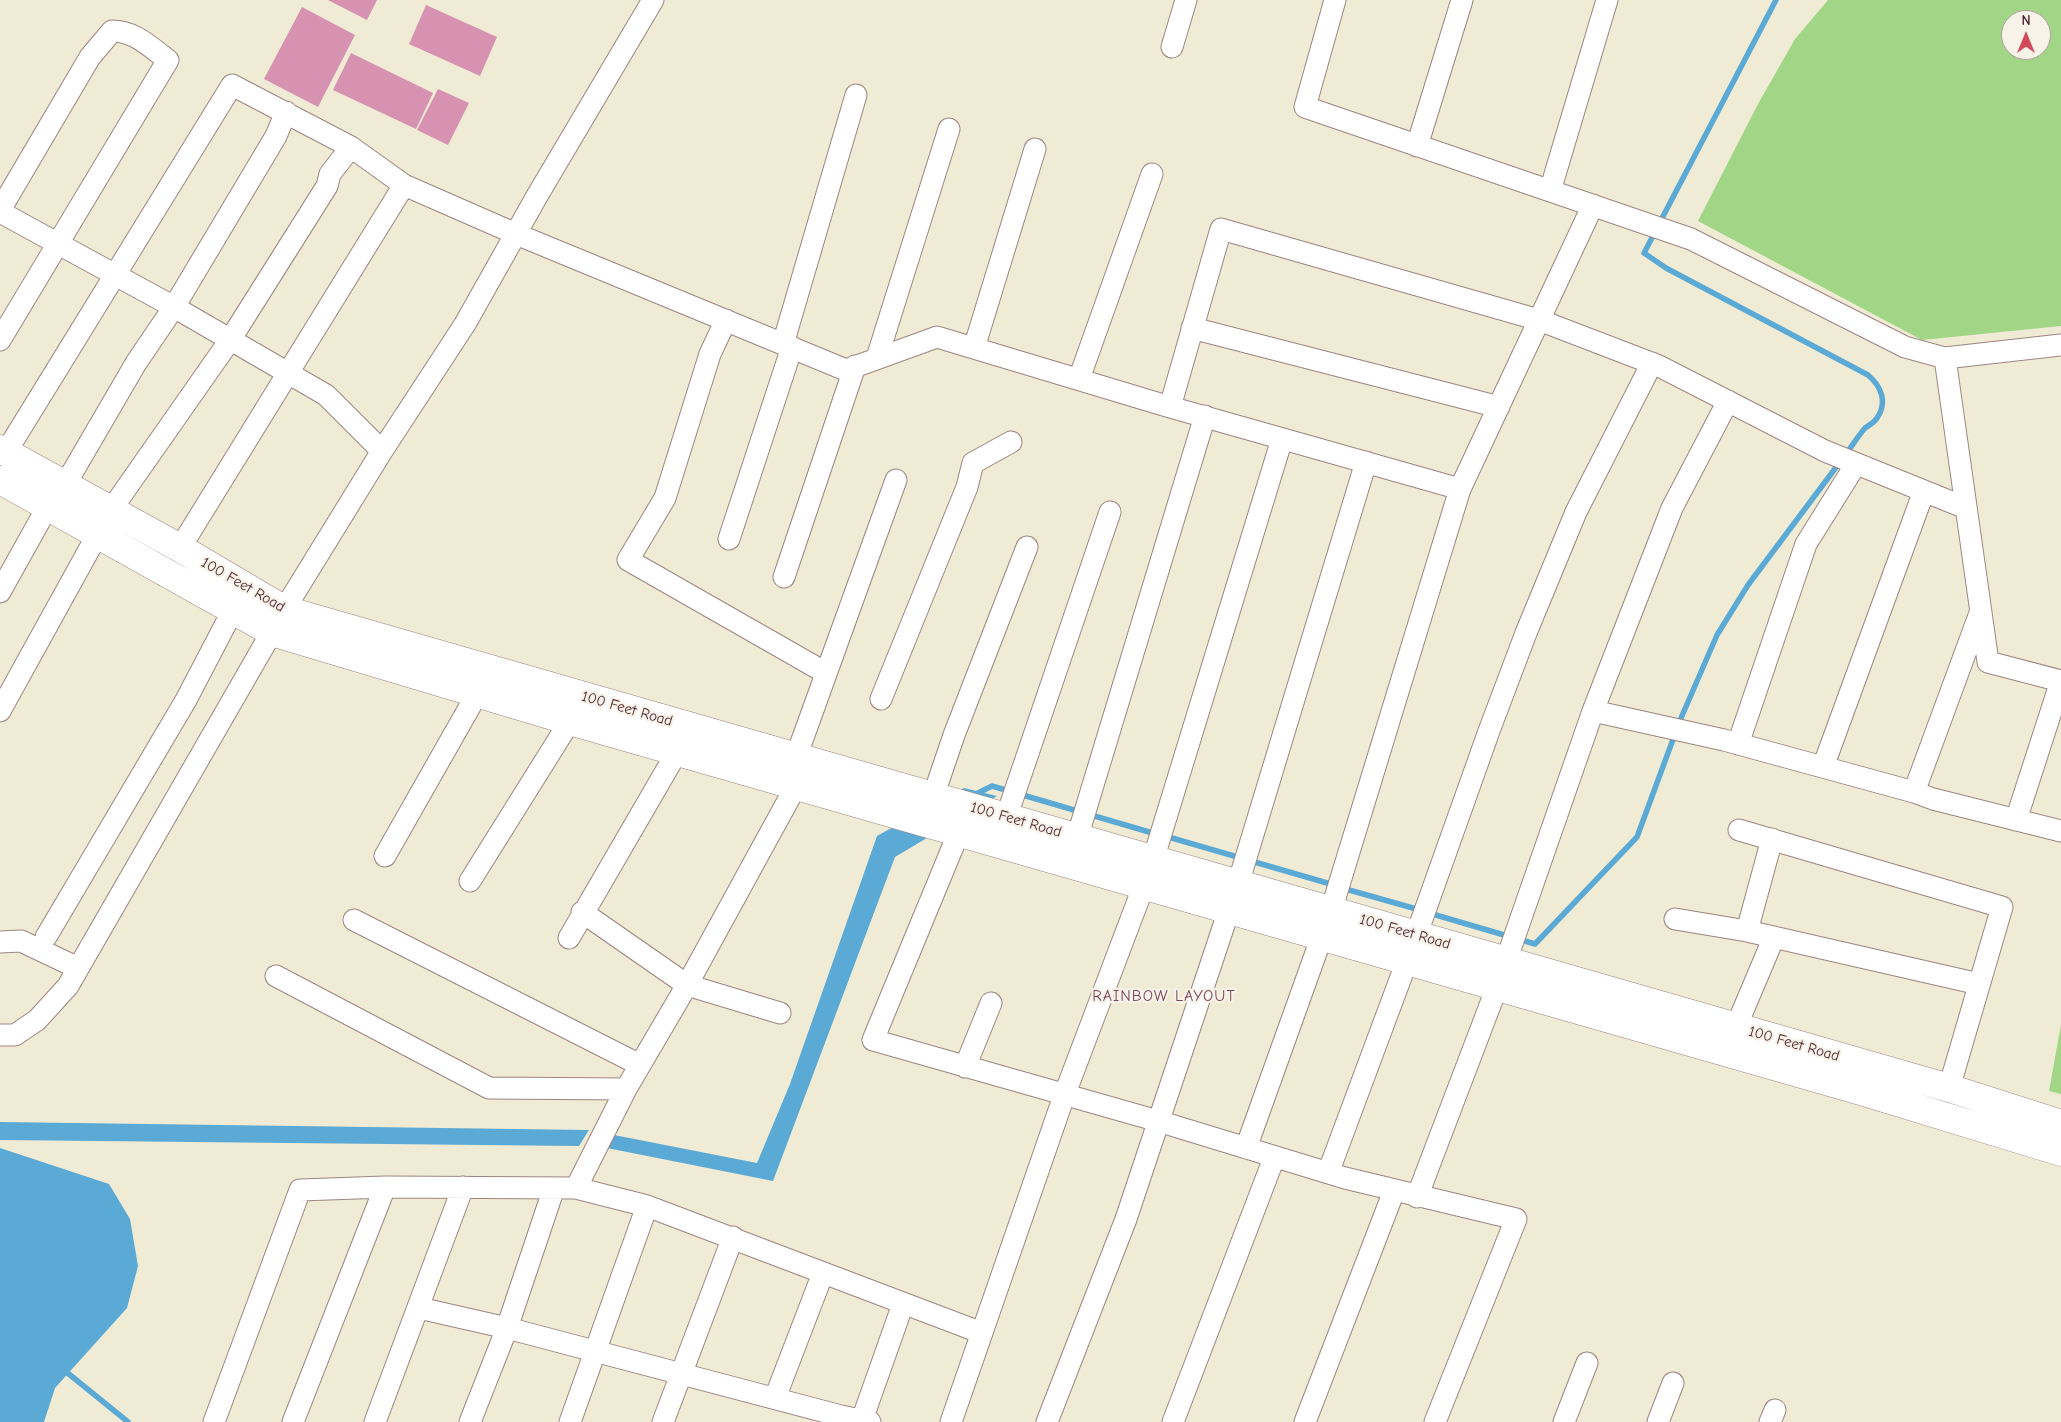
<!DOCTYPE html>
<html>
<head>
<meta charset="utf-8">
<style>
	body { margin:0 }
	#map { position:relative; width:2061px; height:1422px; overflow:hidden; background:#f0ebd5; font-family:"Comic Neue",sans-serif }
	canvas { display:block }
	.north { position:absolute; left:2001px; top:10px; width:50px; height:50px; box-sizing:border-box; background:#f7f3e8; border:1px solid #b29e9c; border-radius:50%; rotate:0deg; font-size:14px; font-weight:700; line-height:20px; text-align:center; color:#4a1f2b }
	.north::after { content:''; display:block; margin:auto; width:18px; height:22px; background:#d1495b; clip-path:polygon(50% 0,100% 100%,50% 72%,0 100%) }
</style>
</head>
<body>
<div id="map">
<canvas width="2061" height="1422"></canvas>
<div class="north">N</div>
</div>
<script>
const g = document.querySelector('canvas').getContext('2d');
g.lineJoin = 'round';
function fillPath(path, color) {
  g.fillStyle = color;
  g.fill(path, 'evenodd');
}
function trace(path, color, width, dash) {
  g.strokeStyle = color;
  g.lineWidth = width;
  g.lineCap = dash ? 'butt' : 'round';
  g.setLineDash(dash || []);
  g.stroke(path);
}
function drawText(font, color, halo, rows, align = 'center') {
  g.font = font + ' "Comic Neue",sans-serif';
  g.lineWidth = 4.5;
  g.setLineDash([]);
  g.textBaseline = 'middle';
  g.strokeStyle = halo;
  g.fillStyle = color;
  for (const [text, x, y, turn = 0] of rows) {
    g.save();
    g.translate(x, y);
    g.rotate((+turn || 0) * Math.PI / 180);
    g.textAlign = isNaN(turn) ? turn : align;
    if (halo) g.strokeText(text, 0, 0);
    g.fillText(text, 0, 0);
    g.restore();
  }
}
const green = new Path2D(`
	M1828,0H2061V326L1922,340L1698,221L1758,104L1795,39ZM2011,20H2041V50H2011Z
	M2061,1025V1094L2049,1091Z`);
const water = new Path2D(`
	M964,788L997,796L895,857L773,1181L607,1148L614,1135L757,1163L790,1084L877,836Z
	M0,1122L589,1130L579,1146L0,1140Z
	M0,1148L109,1184L130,1219L138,1266L127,1308L55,1388L44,1422H0Z`);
const stream = new Path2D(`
	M1659,224L1776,0
	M1655,232L1644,253L1666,268L1868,375C1881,386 1888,402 1877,418C1874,423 1869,425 1865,428C1858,436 1852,446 1846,454
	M1678,725L1717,635L1748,585L1840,462
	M974,795L992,786L1156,834
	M1165,836L1334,885
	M1342,888L1420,910
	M1429,913L1535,944L1637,837L1675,734
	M64,1370L128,1422`);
const building = new Path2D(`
	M328,0H377L367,20Z
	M426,5L497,37L480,76L409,44Z
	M302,7L355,35L318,107L264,79Z
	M351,53L433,93L416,129L333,90Z
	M438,89L469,103L448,145L417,130Z`);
const street = new Path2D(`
	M1335,0L1305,107L1691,239L1905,347L1945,358L2061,345
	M1172,47L1186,0
	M1417,146L1462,0
	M1550,191L1607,0
	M0,210L90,57L112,31C135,31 150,47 168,60L0,340
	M0,212L174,307L326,395L382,451
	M726,320L710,354L665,498L628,560L826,673
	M1192,328L1499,407
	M783,344L856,95
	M974,348L1035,149
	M877,358L949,129
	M1945,358L1988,662L2061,681
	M1079,379L1152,174
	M6,452L232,85L351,147L404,185L516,234L846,370L937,337L1170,407
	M65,485L136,363L174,307L276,136L286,112
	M1460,489L1170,407L1221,229L1539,320L1659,366L1825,451L1966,508
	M729,539L792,347
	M180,548L404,185
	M784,577L855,366
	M0,592L48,506
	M881,699L967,487L973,463L1011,442
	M0,711L111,510L230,340L327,186L330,174L351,147
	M1593,711L1672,508L1728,401
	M1738,744L1806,544L1856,464
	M796,757L896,480
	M1823,767L1924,491
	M1914,792L1980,613
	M933,797L954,735L1027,547
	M1006,818L1110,512
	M2016,820L2061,681
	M1739,830L2002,907L1949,1088
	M959,832L873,1040L1158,1121L1345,1178L1516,1219L1435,1422
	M1077,838L1205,416
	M1772,839L1747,931L1979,984
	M385,856L477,694
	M1153,860L1282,439
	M470,881L570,721
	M1238,884L1366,462
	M1331,911L1460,489L1593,205
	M1675,919L1747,931
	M354,920L640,1065
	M1416,936L1489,731L1526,633L1576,512L1652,363
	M46,937L186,700L233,610
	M569,938L677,752
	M0,942L21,941L78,968
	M1506,961L1593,711L1724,740L1914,792L1933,799L2061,831
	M276,976L489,1088L626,1089
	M780,1013L687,985L796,786
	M1736,1027L1774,937
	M0,1035H15L37,1020L68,986L292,597L382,451L465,324L537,196L653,0
	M965,1067L991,1003
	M1246,1148L1322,936
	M1328,1173L1407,961
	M576,1188L626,1089L687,985L582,912
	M1417,1197L1497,987
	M419,1308L507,1328L841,1416L870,1422
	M775,1398L823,1273
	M862,1420L903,1304
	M214,1422L300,1190L385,1187L576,1188L647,1206L982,1333
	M293,1422L385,1187
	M375,1422L463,1187
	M470,1422L507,1328L554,1188
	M570,1422L647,1206
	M663,1422L733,1237
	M951,1422L1064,1096L1144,885
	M1047,1422L1126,1219L1229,910
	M1173,1422L1274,1158
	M1305,1422L1394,1191
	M1564,1422L1587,1363
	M1658,1422L1673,1383
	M1770,1422L1775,1410`);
const secondary = new Path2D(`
	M0,449L180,548L285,610L1949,1088L2061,1124
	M0,480L272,632L570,721L1861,1091L2061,1152`);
const streetNames = [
	["100 Feet Road",243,585,30],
	["100 Feet Road",627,709,16],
	["100 Feet Road",1016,820,16],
	["100 Feet Road",1405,932,16],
	["100 Feet Road",1794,1044,16]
];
const neighbourhoodNames = [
	["RAINBOW LAYOUT",1164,996]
];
fillPath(green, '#a1d687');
fillPath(water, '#5ba9d5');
trace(stream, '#5ba9d5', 5.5);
fillPath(building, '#d892b1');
trace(street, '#9d8580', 23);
trace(secondary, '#9d8580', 29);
trace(street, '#fff', 21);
trace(secondary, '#fff', 28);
drawText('15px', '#4a1f2b', '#f7f3e8', streetNames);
g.letterSpacing = '1px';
drawText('16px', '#7c475a', '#f7f3e8', neighbourhoodNames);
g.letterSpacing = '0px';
</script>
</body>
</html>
